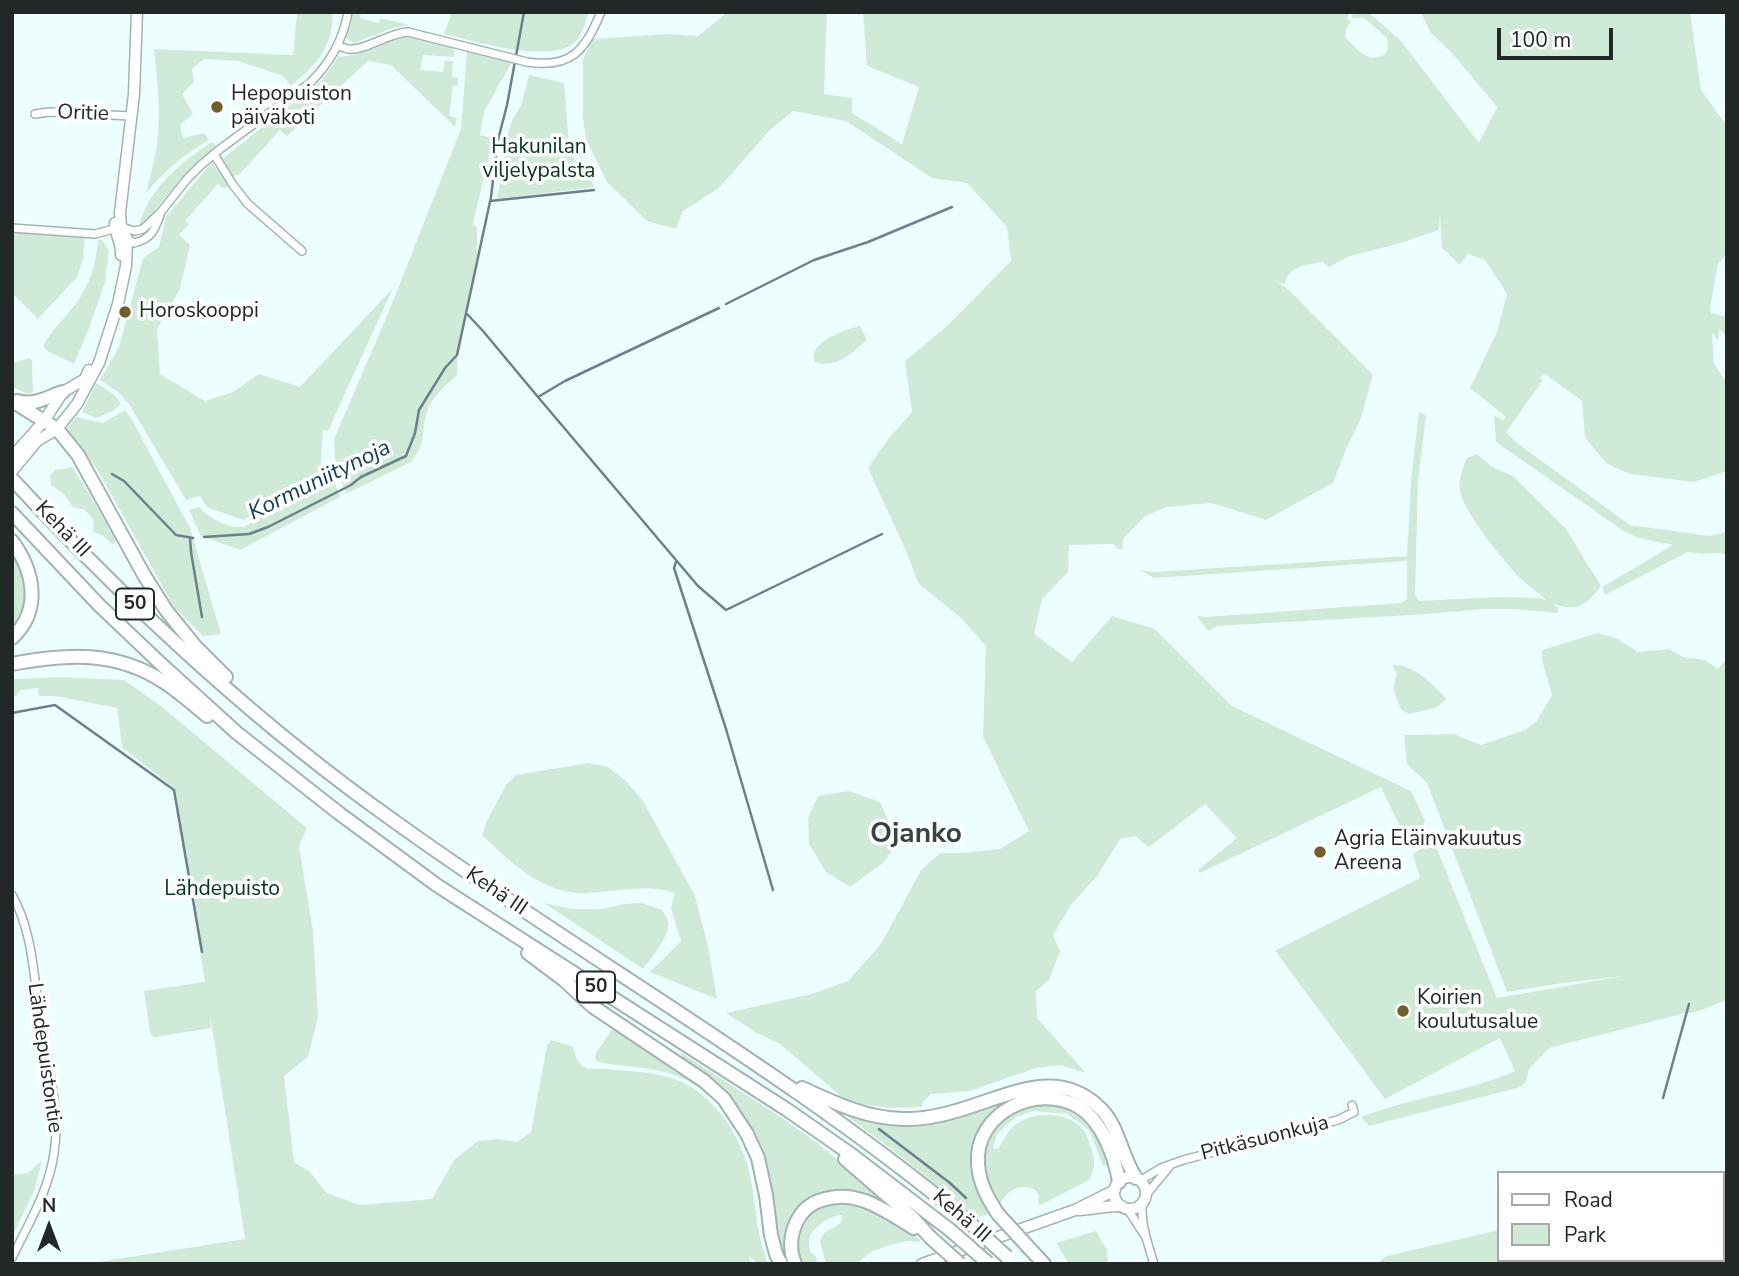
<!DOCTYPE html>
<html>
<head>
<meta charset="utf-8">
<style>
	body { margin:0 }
	#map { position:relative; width:1739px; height:1276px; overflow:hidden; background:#edfeff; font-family:"Nunito Sans",sans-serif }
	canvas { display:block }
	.frame { position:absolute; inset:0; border:14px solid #222828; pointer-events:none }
	.legend { position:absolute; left:1497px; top:1171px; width:228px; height:91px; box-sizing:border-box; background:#fff; border:2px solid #a7a9a9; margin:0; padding:9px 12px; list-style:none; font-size:21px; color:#222828 }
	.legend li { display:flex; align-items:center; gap:14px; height:35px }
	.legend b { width:35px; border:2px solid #a7a9a9 }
	.north { position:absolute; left:14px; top:1192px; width:70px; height:70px; -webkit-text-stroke:5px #fff; paint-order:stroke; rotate:0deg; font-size:19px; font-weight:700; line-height:28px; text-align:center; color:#222828 }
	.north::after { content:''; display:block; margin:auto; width:24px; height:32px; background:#222828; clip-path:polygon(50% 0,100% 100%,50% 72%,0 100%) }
	.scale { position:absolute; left:1497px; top:28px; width:116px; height:32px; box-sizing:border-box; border:4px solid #222828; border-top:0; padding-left:9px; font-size:21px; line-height:24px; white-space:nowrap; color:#222828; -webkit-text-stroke:5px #fff; paint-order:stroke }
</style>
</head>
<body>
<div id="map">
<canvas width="1739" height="1276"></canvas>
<div class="frame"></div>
<ul class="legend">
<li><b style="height:9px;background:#fff"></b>Road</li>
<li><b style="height:19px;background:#cfebd7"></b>Park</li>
</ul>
<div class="north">N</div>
<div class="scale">100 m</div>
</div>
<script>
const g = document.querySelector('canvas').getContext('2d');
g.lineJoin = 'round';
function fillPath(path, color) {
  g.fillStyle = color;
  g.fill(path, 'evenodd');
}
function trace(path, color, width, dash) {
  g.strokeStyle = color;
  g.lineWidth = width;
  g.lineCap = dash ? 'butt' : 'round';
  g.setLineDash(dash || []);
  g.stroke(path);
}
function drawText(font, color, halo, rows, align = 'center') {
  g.font = font + ' "Nunito Sans",sans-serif';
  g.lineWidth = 7;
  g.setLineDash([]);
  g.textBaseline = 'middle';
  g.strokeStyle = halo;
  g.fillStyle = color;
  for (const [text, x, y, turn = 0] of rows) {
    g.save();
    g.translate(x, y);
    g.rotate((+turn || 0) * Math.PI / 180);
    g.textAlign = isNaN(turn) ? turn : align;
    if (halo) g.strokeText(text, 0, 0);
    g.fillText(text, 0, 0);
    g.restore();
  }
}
const green = new Path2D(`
	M297,12H333C332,49 318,63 291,86L283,76L238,61L204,59L192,69L194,82L182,94L193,114L181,124V132L184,138L204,133L209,140C185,154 164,171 146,193C151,173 157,153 158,133C160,105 157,77 154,49L293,55Z
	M351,12H361L360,18L378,23L380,18L410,25L393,28L354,43L346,38Z
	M452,12H589C585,21 583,35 575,42C550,65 475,41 444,34Z
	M728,12H827L824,94L852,98V113L902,144L919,87L867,66L863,12H1350L1347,18L1350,20V23L1347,27L1345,37C1358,49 1367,65 1385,54L1388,48L1387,38L1364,18H1353L1352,16L1354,12H1368L1401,41L1479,143L1497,107L1451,52L1430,32L1421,12H1690L1701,90L1727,126V253L1718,264L1710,308L1711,313L1727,317V335L1719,330L1718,341L1712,332L1714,364L1727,383V471L1694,482L1630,474L1607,464L1585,438L1582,401L1545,374L1539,378L1543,380L1506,432L1517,443L1630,525L1710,536L1727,532V555L1720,553L1703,554L1688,552L1605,595L1602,587L1673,545L1639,538L1625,532L1496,442L1494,415L1503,420L1506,417L1470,388L1497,332L1507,294L1485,260L1468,254L1460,265L1442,248L1440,216L1439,230L1401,243L1350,256L1329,267L1322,262C1306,265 1288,266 1285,284L1277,282L1290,291L1373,375L1360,421L1347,447L1333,483L1266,520L1211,503L1167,507L1145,516L1123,539L1122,550L1116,548L1114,544L1069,545L1068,572L1042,599L1034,634L1072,662L1112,616L1155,629L1232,706L1411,791L1425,821C1422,831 1420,842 1408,844L1381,787L1200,873L1198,870L1237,838L1205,804L1149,847L1135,836L1120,839L1098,875L1071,905L1053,935L1060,951L1049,980L1036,991L1037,1018L1086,1073L1060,1065L1036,1068L970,1091L931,1094L922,1103V1107L889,1108L854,1103L842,1097L780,1044L757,1033L726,1013L811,994L848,981L881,944L921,870L940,853H962L1000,849L1029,831L983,737L986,646L961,618L918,583L907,553L868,468L888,439L912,412L905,361L947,326L1011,261L1007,227L967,183L932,178L846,121L793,111L769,131L719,188L683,211L676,229L647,221L607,182L586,139L583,118V59L593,39L667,34L698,36Z
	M409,37L454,48V57L423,55L420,70L443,72L445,61H453L452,77L458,78V86H453L449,116L457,118L455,127L391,65L368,61L287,136L280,130L239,175L233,176L222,159L322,80L338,57L354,55L399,38Z
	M467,50L512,62L484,112L480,135L493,138L473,224L477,228V250L478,251L458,345L457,375C447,385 433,395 428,409C420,430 428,442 411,462L346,494L341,479L336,471L334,439L389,311L461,129Z
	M529,75L564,83L569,145L577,164L595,187L497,199L508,134L512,120L521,106Z
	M212,142L216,146L185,174L144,223L139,225C150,187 180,163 212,142Z
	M212,162L228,185L225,189L218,184L185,221L189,224L179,235L190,245L180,289L157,329L160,374L205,401L233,392L259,374L300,387L393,288L328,431L323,430L320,475L243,520L207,507L200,496L186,500L129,404L118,392L100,380L119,347L143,258L159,247L166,217Z
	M12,230L85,236L83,259L77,277L38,319L12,293Z
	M98,239L103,241L109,251L105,282L88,331L74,364L47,351L43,346C51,331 63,320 74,306C90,286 96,264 98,239Z
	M860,326L867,340C853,352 835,370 815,362C806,343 846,329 860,326Z
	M30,358L32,361L33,391L32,393H26L12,387V363Z
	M96,383L115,395L121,404L113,411L96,418L82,412Z
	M125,410L131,418L190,528L221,634L203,636L174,607L97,469L67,428L76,417L103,423Z
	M1419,411L1426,416L1418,482L1415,595L1419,601L1498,597L1541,598L1547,601C1540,594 1530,587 1522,580C1506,565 1467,516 1461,495C1457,483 1462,470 1467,458L1477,454L1491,466L1513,476L1566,529L1601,586C1587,605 1577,612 1553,604L1558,608V613L1514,609H1485L1412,615L1217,626L1208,631L1197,616L1206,617L1401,603L1407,599V561L1154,578L1140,570L1154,572L1407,556L1411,481Z
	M72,467L90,495L116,540L113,545L102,535L93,532L94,520L85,510L73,507L64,494L51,485L50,475L55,470Z
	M332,476L340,497L240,550L201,536L189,510L199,507C211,519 226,528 244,527Z
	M12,549L28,584L25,612L12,633Z
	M1598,633L1618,639L1638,652L1669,649L1683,657L1705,660L1718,669L1727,658V1000L1696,1012L1682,1014L1549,1048L1529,1069L1526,1082L1521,1087L1369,1126L1361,1117C1411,1097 1465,1093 1515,1071L1500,1038L1385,1099L1276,952V950L1420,878L1413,855L1420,849L1429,829L1497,998L1623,976L1563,983L1507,992L1427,783L1407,764L1404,735L1454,734L1481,745L1525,730L1536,722L1552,695L1542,660V650Z
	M1392,665C1417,665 1430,683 1447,699L1435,708L1409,714L1401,710L1393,688L1397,674Z
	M60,677L124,680L161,706L307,828L299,846L313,931L318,1017L308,1057L284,1076L294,1162L309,1171L327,1193L360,1205L432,1199L454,1160L478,1141L498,1139L517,1142L531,1132L547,1045L551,1040L574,1047C574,1055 578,1066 587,1068C593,1070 602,1068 608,1069C636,1072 667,1072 691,1087C722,1106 745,1145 751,1180C756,1208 757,1237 768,1264H758L749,1256L751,1264H85L245,1239L210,1014L211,1028L156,1037H153L150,1032L144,991L205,982L175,789L122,747L117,708L55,696H39L38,688L21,690L16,696L12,695V679Z
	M588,763L608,767L625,780L643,801L695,896L708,946L717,999L650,972L681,941L671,908L675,893C645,883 618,892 588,893C545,896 511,863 482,835L487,821L506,785L516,775Z
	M849,791L880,802L898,843L883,863L850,887L826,872L809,844L808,818L818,796Z
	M544,903L573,909H602L625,904L642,903L662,910C664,914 667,917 668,921C671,935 651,958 643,969Z
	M614,1027L689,1075L717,1099L742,1134L754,1159L777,1264H773C762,1240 763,1215 759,1190C750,1144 723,1093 677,1076C654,1067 627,1067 603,1063L596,1061L595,1057L596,1053Z
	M680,1052L776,1114L820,1145L892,1206L890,1207L872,1198L803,1207L791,1264H786L779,1248L761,1153L685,1062Z
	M1029,1091L1073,1093L1102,1114L1120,1152L1080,1103L1008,1104L975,1156L992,1212L977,1218L903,1158L843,1113L933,1123L951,1119Z
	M1052,1103C1091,1113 1097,1130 1110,1165L1103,1166L1090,1132L1084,1126L1067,1114L1034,1111L1024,1114L1015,1118L997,1134L993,1148L998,1149C1004,1140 1009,1128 1018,1123C1038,1110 1071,1112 1085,1132C1088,1136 1089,1143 1091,1148C1095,1160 1096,1168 1089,1180L1039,1206C1039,1202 1039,1197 1038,1194C1033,1184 1018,1186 1011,1191C1005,1195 1002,1200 999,1205C995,1197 989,1189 986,1181C978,1152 991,1120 1020,1108C1029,1104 1042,1105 1052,1103Z
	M42,1160L35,1189L12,1237V1175L28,1173Z
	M830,1201L857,1202L905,1228L920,1240V1242L908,1241L890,1245L871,1252L856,1264H826L820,1241L824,1233L841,1223L842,1215C830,1215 818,1225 810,1235C809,1243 807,1252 816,1256L817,1264H801C792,1245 798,1222 814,1210C819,1206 825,1204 830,1201Z
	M1499,1230V1260H1519L1503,1264H1379V1261L1387,1256Z
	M1096,1231L1107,1250L1108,1264H1069L1056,1243Z`);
const stream = new Path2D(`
	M490,201L594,190
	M726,304L814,260L868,242L952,207
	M467,314L483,331L538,397L565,381L719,308
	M538,397L698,586L726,610L882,534
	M112,474L124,481L176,535L193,538
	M204,537L249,534L268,527L351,485L361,477L406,456L415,433L419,410L445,368L457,355L491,197L498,140L507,105L524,12
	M190,538L191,552L202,617
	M676,562L674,568L726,729L773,890
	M12,713L55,705L174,790L202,952
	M1663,1098L1689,1004
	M879,1129L950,1183L966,1198`);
const street = new Path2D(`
	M338,46C338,46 348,49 348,49C365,51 388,33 408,32L527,62C572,69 585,50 601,12
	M35,114L49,112L131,116
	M214,154L233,185L248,204L302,251
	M12,228L95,234L121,227L135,231L143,229L160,213L187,179L201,165L220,149L310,83C330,63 343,41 348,12
	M126,238L134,243C151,239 155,230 160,215
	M12,895C33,931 34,979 40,1020C47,1061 61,1112 54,1153C49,1191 28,1224 12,1258
	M1141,1180L1161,1168L1183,1160L1338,1120L1354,1112L1352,1105
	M1146,1195L1169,1167
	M1142,1204C1141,1225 1148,1244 1154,1264
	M1127,1208L1145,1236`);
const secondary = new Path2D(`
	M115,223C115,234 122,244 121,255
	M12,457L44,421L63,392L85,379L89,370
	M12,471L37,441L57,429L77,404L99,363L118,304L126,266L127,239L121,227L120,213L134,94L137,12
	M1114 1193a16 16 0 1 1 32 0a16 16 0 1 1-32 0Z
	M1076,1210C1091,1210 1106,1205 1122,1206
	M922,1264L1075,1210L1115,1190`);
const highway = new Path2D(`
	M12,401L57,429L78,455L144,575L166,610L195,646L226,677
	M17,401C35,406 47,397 63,392
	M12,479C128,604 254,722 394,821C584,958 790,1073 970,1223
	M12,513L99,605L161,664L237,733L340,814L438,886L786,1109L852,1155L950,1230
	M12,541C34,571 42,610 12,638
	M12,664C67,654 115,650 164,682C179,692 193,704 207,716
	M528,953L564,980L592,1006L704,1081L724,1099L747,1134L758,1158L766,1195L771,1235L776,1254L781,1264
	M802,1088C835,1103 865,1118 903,1119C927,1120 952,1113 975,1105C1018,1091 1061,1070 1100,1108C1119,1126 1121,1156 1136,1178
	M845,1159L912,1217L930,1237
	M998,1214C988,1199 979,1183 978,1164C974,1113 1037,1082 1079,1107C1102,1121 1115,1157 1119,1182
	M1030,1249L1044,1264
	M795,1264C789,1249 790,1235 797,1221C802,1211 811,1203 822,1200C857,1188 885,1211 914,1228`);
const highwayBridge = new Path2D(`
	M998,1214L1030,1249
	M970,1223L1007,1257
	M950,1230L988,1263
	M930,1237L960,1264`);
const markers = [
	[217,107,7,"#715e2d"],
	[125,312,7,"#715e2d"],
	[1320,852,7,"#715e2d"],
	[1403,1011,7,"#715e2d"]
];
const shields = [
	[135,604,38],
	[596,987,38]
];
const shieldNames = [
	["50",135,604],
	["50",596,987]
];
const poiNames = [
	["Hepopuiston",231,95],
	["päiväkoti",231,119],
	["Horoskooppi",139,312],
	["Agria Eläinvakuutus",1334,840],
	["Areena",1334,864],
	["Koirien",1417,999],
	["koulutusalue",1417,1023]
];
const streetNames = [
	["Oritie",83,114,2],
	["Kehä III",62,530,46],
	["Kehä III",496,892,34],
	["Lähdepuistontie",44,1058,82],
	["Pitkäsuonkuja",1265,1139,-14],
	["Kehä III",961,1217,41]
];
const parkNames = [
	["Hakunilan",539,148],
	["viljelypalsta",539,172],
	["Lähdepuisto",222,890]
];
const waterNames = [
	["Kormuniitynoja",320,481,-26]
];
const districtNames = [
	["Ojanko",916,835]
];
fillPath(green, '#cfebd7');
trace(stream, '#6c808e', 2.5);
trace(street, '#a3b3b4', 10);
trace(secondary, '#a3b3b4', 13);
trace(highway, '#a3b3b4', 16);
trace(street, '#fff', 7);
trace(secondary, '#fff', 10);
trace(highway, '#fff', 12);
trace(highwayBridge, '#a3b3b4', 16, []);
trace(highwayBridge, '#fff', 12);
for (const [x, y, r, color] of markers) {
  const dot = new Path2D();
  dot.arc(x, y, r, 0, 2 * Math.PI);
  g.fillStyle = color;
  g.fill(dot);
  trace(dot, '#fff', 2.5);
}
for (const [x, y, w] of shields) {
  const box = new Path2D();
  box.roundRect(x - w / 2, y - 15.5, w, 31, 5);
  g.fillStyle = '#fff';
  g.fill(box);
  trace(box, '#222828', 2);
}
drawText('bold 19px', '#222828', null, shieldNames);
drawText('21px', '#222828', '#fff', poiNames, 'left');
drawText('21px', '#222828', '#fff', streetNames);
drawText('21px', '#01361b', '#fff', parkNames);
drawText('italic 23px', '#113f5d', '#fff', waterNames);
drawText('bold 28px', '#354343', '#fff', districtNames);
</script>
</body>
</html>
